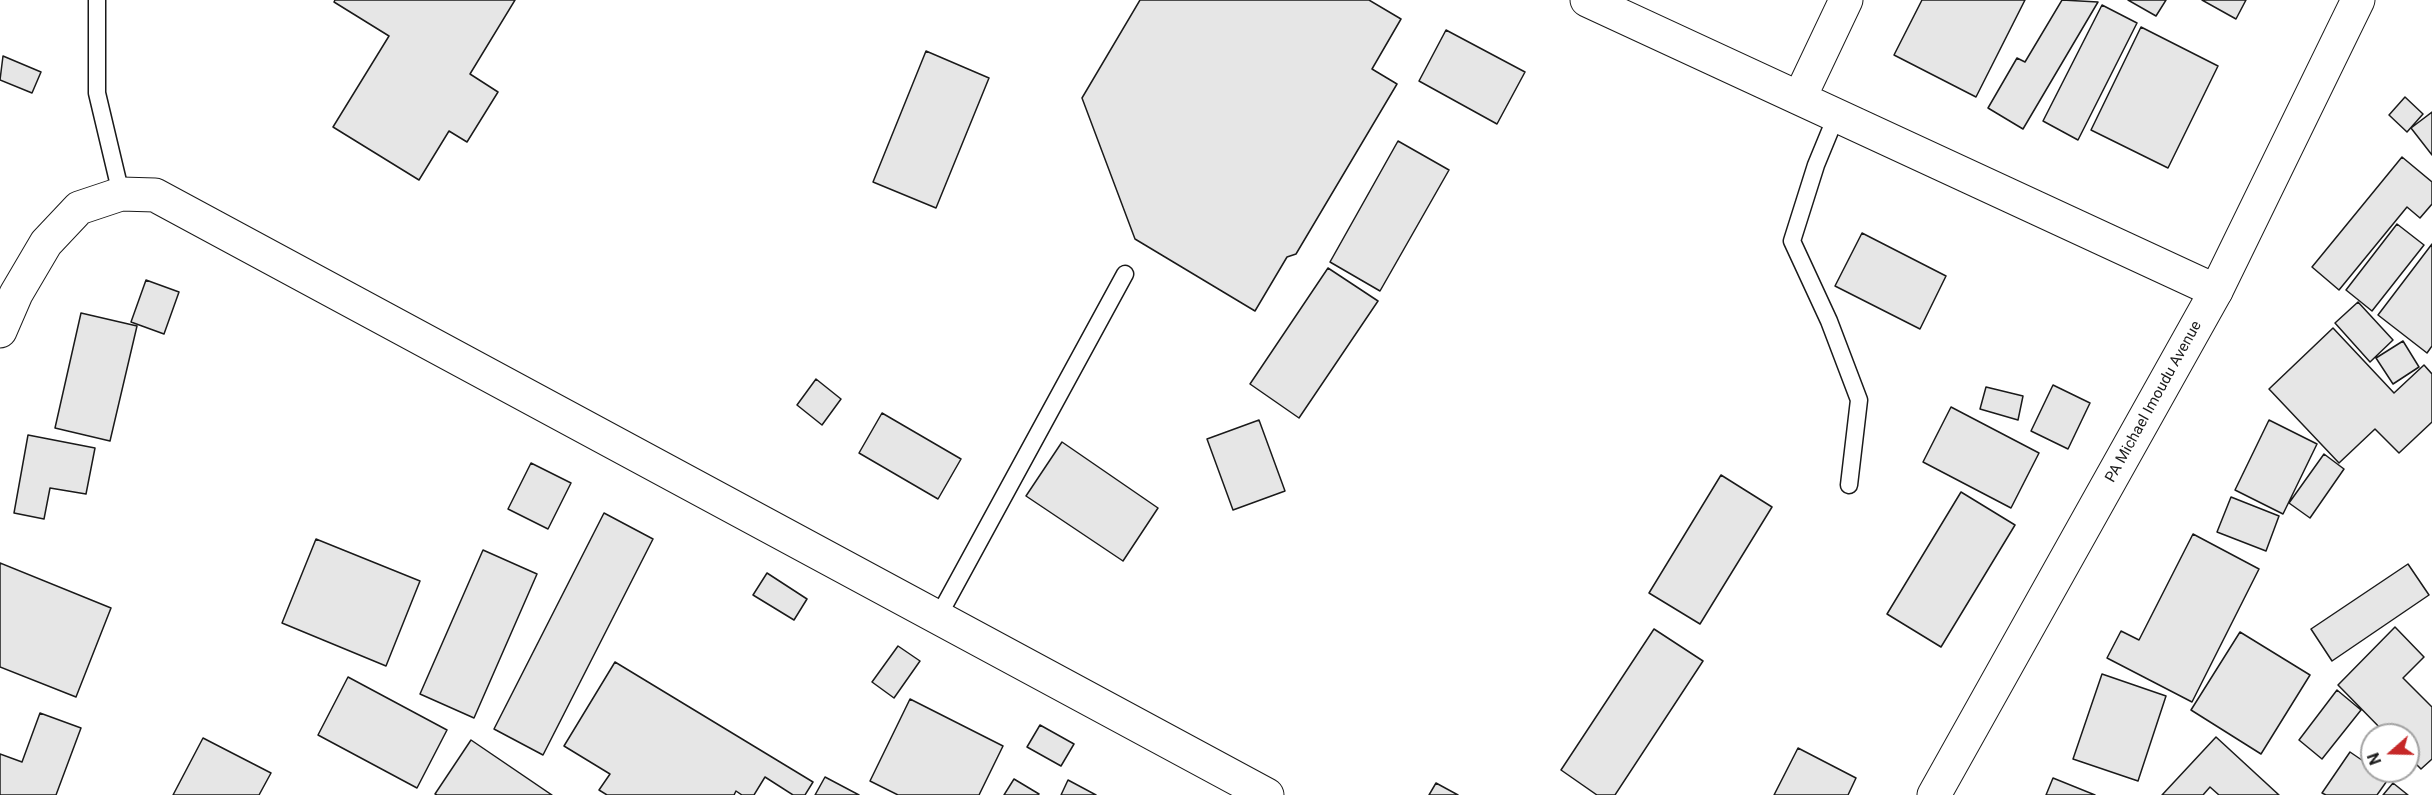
<!DOCTYPE html>
<html>
<head>
<meta charset="utf-8">
<style>
	body { margin:0 }
	#map { position:relative; width:2432px; height:795px; overflow:hidden; background:#fff; font-family:Roboto,sans-serif }
	canvas { display:block }
	.north { position:absolute; left:2360px; top:723px; width:60px; height:60px; box-sizing:border-box; background:#fff; border:2px solid #a3a3a3; border-radius:50%; rotate:250deg; font-size:16px; font-weight:700; line-height:24px; text-align:center; color:#1a1a1a }
	.north::after { content:''; display:block; margin:auto; width:21px; height:27px; background:#c62828; clip-path:polygon(50% 0,100% 100%,50% 72%,0 100%) }
</style>
</head>
<body>
<div id="map">
<canvas width="2432" height="795"></canvas>
<div class="north">N</div>
</div>
<script>
const g = document.querySelector('canvas').getContext('2d');
g.lineJoin = 'round';
function fillPath(path, color) {
  g.fillStyle = color;
  g.fill(path, 'evenodd');
}
function trace(path, color, width, dash) {
  g.strokeStyle = color;
  g.lineWidth = width;
  g.lineCap = dash ? 'butt' : 'round';
  g.setLineDash(dash || []);
  g.stroke(path);
}
function drawText(font, color, halo, rows, align = 'center') {
  g.font = font + ' Roboto,sans-serif';
  g.lineWidth = 4.5;
  g.setLineDash([]);
  g.textBaseline = 'middle';
  g.strokeStyle = halo;
  g.fillStyle = color;
  for (const [text, x, y, turn = 0] of rows) {
    g.save();
    g.translate(x, y);
    g.rotate((+turn || 0) * Math.PI / 180);
    g.textAlign = isNaN(turn) ? turn : align;
    if (halo) g.strokeText(text, 0, 0);
    g.fillText(text, 0, 0);
    g.restore();
  }
}
const building = new Path2D(`
	M335,0H515L470,74L498,92L467,142L449,131L419,180L333,127L389,36L334,2Z
	M1140,0H1369L1401,19L1372,69L1397,84L1296,254L1287,257L1255,311L1135,239L1082,98Z
	M1922,0H2025L1976,97L1894,55Z
	M2062,0L2098,2L2023,129L1988,108L2017,58L2025,62Z
	M2128,0H2166L2156,16Z
	M2202,0H2246L2236,19Z
	M2102,5L2137,23L2078,140L2043,121Z
	M2141,27L2218,66L2168,168L2091,130Z
	M1446,30L1525,72L1497,124L1419,81Z
	M926,51L989,78L936,208L873,182Z
	M3,56L41,72L32,93L0,80Z
	M2405,97L2423,114L2407,132L2389,115Z
	M2432,112V155L2411,128Z
	M1398,141L1449,170L1380,291L1330,262Z
	M2402,157L2432,182V204L2420,218L2407,207L2339,290L2312,267Z
	M2397,224L2424,245L2372,311L2346,290Z
	M1862,233L1946,276L1920,329L1835,286Z
	M2432,244V346L2427,353L2378,315Z
	M1328,268L1378,301L1299,418L1250,384Z
	M146,280L179,292L164,334L131,322Z
	M2358,302L2393,340L2370,362L2335,323Z
	M81,313L137,326L110,441L55,428Z
	M2333,328L2394,393L2424,365L2432,374V422L2399,453L2375,429L2339,463L2269,389Z
	M2403,341L2419,367L2393,384L2376,358Z
	M816,379L841,399L822,425L797,405Z
	M2053,385L2090,403L2068,449L2031,431Z
	M1986,387L2023,396L2018,420L1980,409Z
	M1951,407L2039,453L2011,508L1923,462Z
	M882,413L961,459L938,499L859,453Z
	M1259,420L1285,491L1233,510L1207,439Z
	M2269,420L2317,444L2283,514L2235,490Z
	M28,435L95,448L86,494L50,488L44,519L14,513Z
	M1062,442L1158,508L1123,561L1026,496Z
	M2324,454L2344,469L2310,518L2289,503Z
	M531,463L571,483L548,529L508,509Z
	M1721,475L1772,507L1700,624L1649,593Z
	M1961,492L2015,525L1941,647L1887,614Z
	M2231,497L2279,516L2266,551L2217,532Z
	M604,513L653,539L543,755L494,729Z
	M2193,534L2259,569L2192,702L2107,658L2121,631L2139,640Z
	M316,539L420,581L386,666L282,623Z
	M483,550L537,574L474,718L420,694Z
	M0,563L111,608L76,697L0,667Z
	M2408,564L2429,595L2332,661L2311,629Z
	M767,573L807,599L794,620L753,595Z
	M2395,627L2424,657L2403,678L2432,707V759L2421,769L2408,756V735H2387L2338,685Z
	M1654,629L1703,661L1615,795H1597L1561,770Z
	M2240,632L2310,675L2261,754L2191,710Z
	M898,646L920,661L894,698L872,682Z
	M615,662L813,782L805,795H793L765,777L754,795H742L736,791L734,795H607L599,790L610,774L564,746Z
	M2102,674L2166,696L2138,781L2073,759Z
	M348,677L447,730L417,788L318,735Z
	M2337,690L2361,710L2322,759L2299,740Z
	M910,699L1003,746L979,795H898L870,781Z
	M40,713L81,728L56,795H0V754L22,762Z
	M1040,725L1074,744L1061,766L1027,747Z
	M2216,737L2279,795H2219L2210,787L2203,795H2162Z
	M203,738L271,773L259,795H173Z
	M471,740L552,795H437L435,794Z
	M1798,748L1856,778L1848,795H1774Z
	M2350,752L2372,767V771H2379L2389,778L2377,795H2326L2322,793Z
	M825,777L859,795H815Z
	M2053,778L2095,795H2046Z
	M1014,779L1039,794L1038,795H1004Z
	M1068,780L1096,795H1061Z
	M1436,783L1458,795H1429Z
	M2393,783L2408,795H2383Z`);
const lane = new Path2D(`
	M97,0V93L121,194
	M1837,114L1816,165L1792,241L1829,321L1859,400L1849,485
	M938,617L1125,274`);
const street = new Path2D(`
	M1587,0L2216,291
	M1800,97L1846,0
	M0,331L16,294L46,243L79,208L121,194L155,195L1267,795`);
const secondary = new Path2D(`
	M1934,795L2216,291L2358,0`);
const streetNames = [
	["PA Michael Imoudu Avenue",2154,402,-61]
];
fillPath(building, '#e6e6e6');
trace(building, '#1a1a1a', 1.5);
trace(lane, '#1a1a1a', 19);
trace(street, '#1a1a1a', 35);
trace(secondary, '#1a1a1a', 35);
trace(lane, '#fff', 16);
trace(street, '#fff', 33);
trace(secondary, '#fff', 33);
drawText('15px', '#1a1a1a', '#fff', streetNames);
</script>
</body>
</html>
